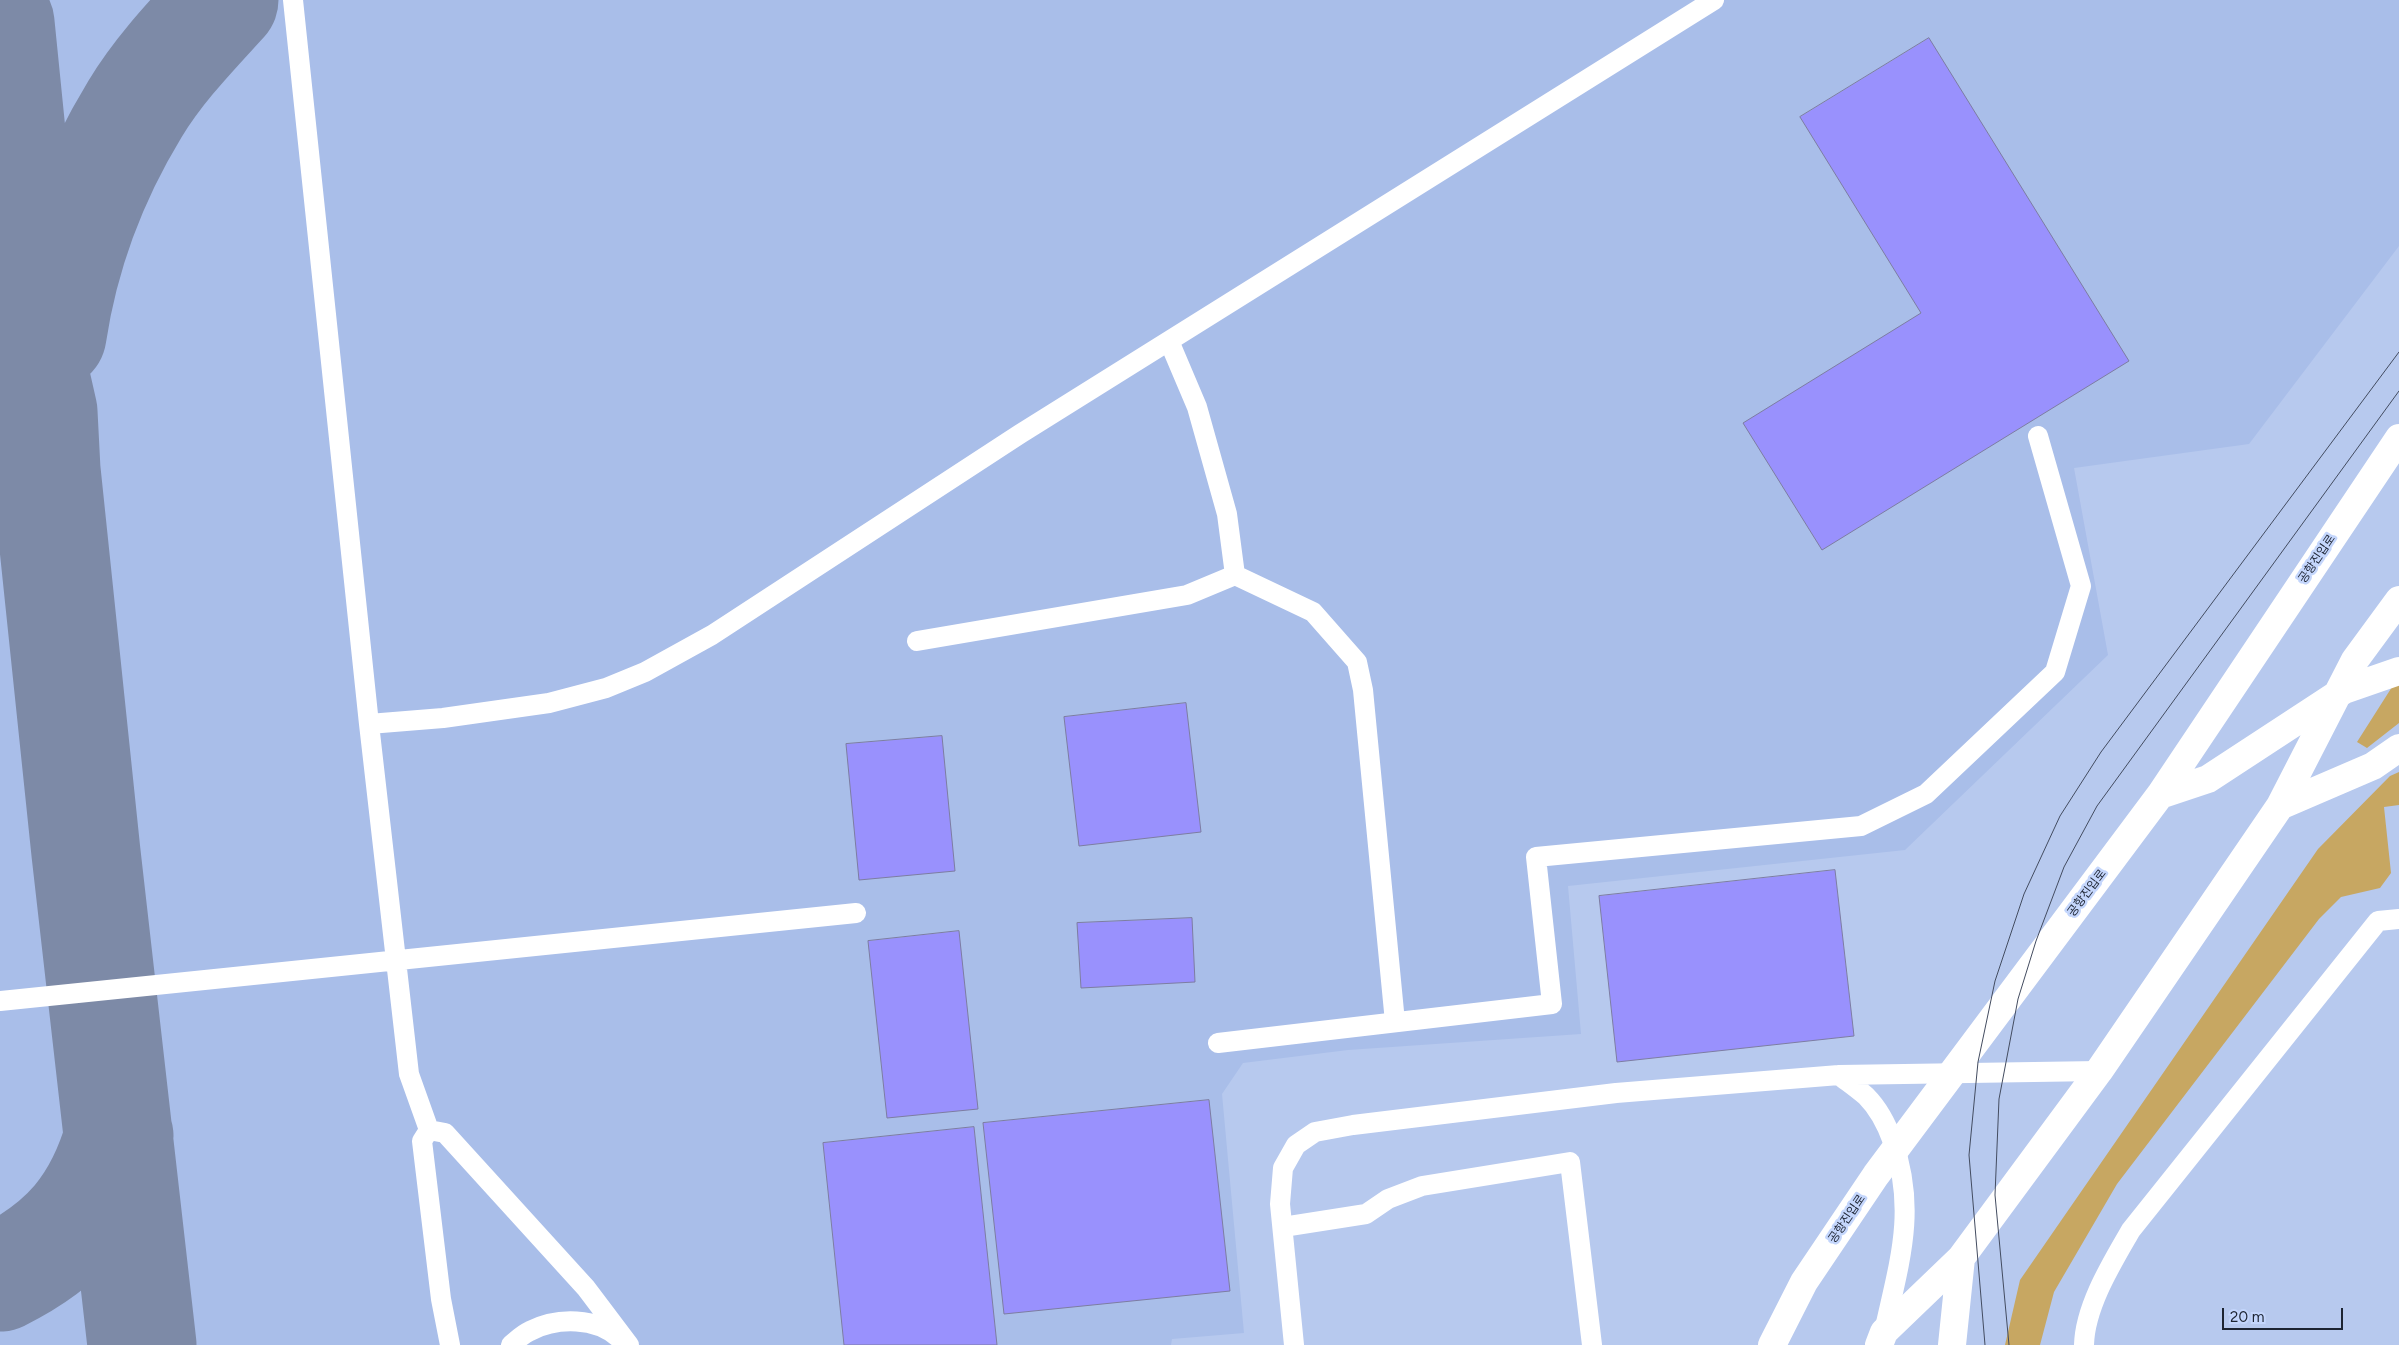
<!DOCTYPE html>
<html>
<head>
<meta charset="utf-8">
<style>
	body { margin:0 }
	#map { position:relative; width:2399px; height:1345px; overflow:hidden; background:#b7c9ee; font-family:Figtree,sans-serif }
	canvas { display:block }
	.scale { position:absolute; left:2222px; top:1308px; width:121px; height:22px; box-sizing:border-box; border:2px solid #1d2432; border-top:0; padding-left:6px; font-size:15px; line-height:18px; white-space:nowrap; color:#1d2432; -webkit-text-stroke:4px #c4d6fc; paint-order:stroke }
</style>
</head>
<body>
<div id="map">
<canvas width="2399" height="1345"></canvas>
<div class="scale">20 m</div>
</div>
<script>
const g = document.querySelector('canvas').getContext('2d');
g.lineJoin = 'round';
function fillPath(path, color) {
  g.fillStyle = color;
  g.fill(path, 'evenodd');
}
function trace(path, color, width, dash) {
  g.strokeStyle = color;
  g.lineWidth = width;
  g.lineCap = dash ? 'butt' : 'round';
  g.setLineDash(dash || []);
  g.stroke(path);
}
function drawText(font, color, halo, rows, align = 'center') {
  g.font = font + ' Figtree,"Noto Sans KR",sans-serif';
  g.lineWidth = 5;
  g.setLineDash([]);
  g.textBaseline = 'middle';
  g.strokeStyle = halo;
  g.fillStyle = color;
  for (const [text, x, y, turn = 0] of rows) {
    g.save();
    g.translate(x, y);
    g.rotate((+turn || 0) * Math.PI / 180);
    g.textAlign = isNaN(turn) ? turn : align;
    if (halo) g.strokeText(text, 0, 0);
    g.fillText(text, 0, 0);
    g.restore();
  }
}
const built = new Path2D(`
	M0,0H2399V246L2249,444L2074,468L2108,655L1905,850L1568,886L1581,1034L1348,1050L1243,1063L1222,1094L1244,1333L1172,1339L1171,1345H0Z`);
const green = new Path2D(`
	M2399,676V723L2367,748L2357,742Z
	M2399,772V805L2384,807L2391,873L2380,888L2341,897L2319,919L2117,1184L2054,1292L2040,1345H2005L2020,1280L2318,849L2390,776Z`);
const taxiway = new Path2D(`
	M0,23L36,381L43,412L46,470L86,853L142,1345
	M52,335C64,255 93,178 135,109C159,69 193,34 224,0
	M0,1277C65,1245 99,1205 119,1136`);
const building = new Path2D(`
	M1929,38L2129,361L1822,550L1743,423L1921,313L1800,117Z
	M1186,703L1201,832L1079,846L1064,717Z
	M942,736L955,871L859,880L846,744Z
	M1835,870L1854,1036L1617,1062L1599,896Z
	M1192,918L1195,982L1081,988L1077,923Z
	M959,931L978,1109L887,1118L868,941Z
	M1209,1100L1230,1291L1004,1314L983,1123Z
	M974,1127L997,1345H844L823,1143Z`);
const service = new Path2D(`
	M293,0L369,724L409,1074L429,1130
	M1169,341L1197,407L1227,514L1235,575
	M917,641L1187,595L1235,575L1313,612L1357,662L1363,690L1395,1022
	M369,724L443,718L549,703L606,688L645,672L712,635L1020,434L1714,0
	M0,1001L856,913
	M1218,1043L1552,1004L1536,857L1861,826L1926,794L2055,672L2081,586L2038,436
	M1839,1075C1848,1082 1858,1089 1866,1096C1879,1109 1887,1125 1893,1142C1917,1211 1899,1263 1884,1332
	M429,1130L445,1133L586,1288L629,1345
	M429,1130L422,1141L441,1299L450,1345
	M1283,1227L1366,1214L1388,1199L1422,1186L1570,1162L1592,1345
	M511,1345C517,1340 523,1334 530,1331C557,1317 597,1317 620,1339
	M1294,1345L1280,1204L1283,1168L1296,1145L1315,1132L1353,1125L1616,1093L1839,1075L2099,1071
	M2084,1345C2085,1306 2112,1263 2131,1230L2378,921L2399,919`);
const secondary = new Path2D(`
	M2160,795L2208,779L2344,690L2399,671
	M2280,806L2373,766L2399,748
	M1772,1345L1804,1282L1876,1175L2160,795L2399,438
	M1879,1345L1884,1332L1961,1258
	M1952,1345L1961,1258L2099,1071L2280,806L2355,660L2399,600`);
const tram = new Path2D(`
	M1985,1345L1969,1155L1978,1062L1995,981L2024,894L2060,816L2101,752L2399,352
	M2009,1345L1995,1195L1999,1099L2018,999L2036,941L2064,867L2097,806L2399,391`);
const streetNames = [
	["공항진입로",2317,559,-56],
	["공항진입로",2087,893,-53],
	["공항진입로",1847,1219,-56]
];
fillPath(built, '#a9bee9');
fillPath(green, '#c7a762');
trace(taxiway, '#7d8aa7', 109);
fillPath(building, '#9991fd');
trace(building, '#7d7da2', 1);
trace(service, '#fff', 20);
trace(secondary, '#fff', 28);
trace(tram, '#434c60', 1);
drawText('12px', '#1d2432', '#c4d6fc', streetNames);
</script>
</body>
</html>
